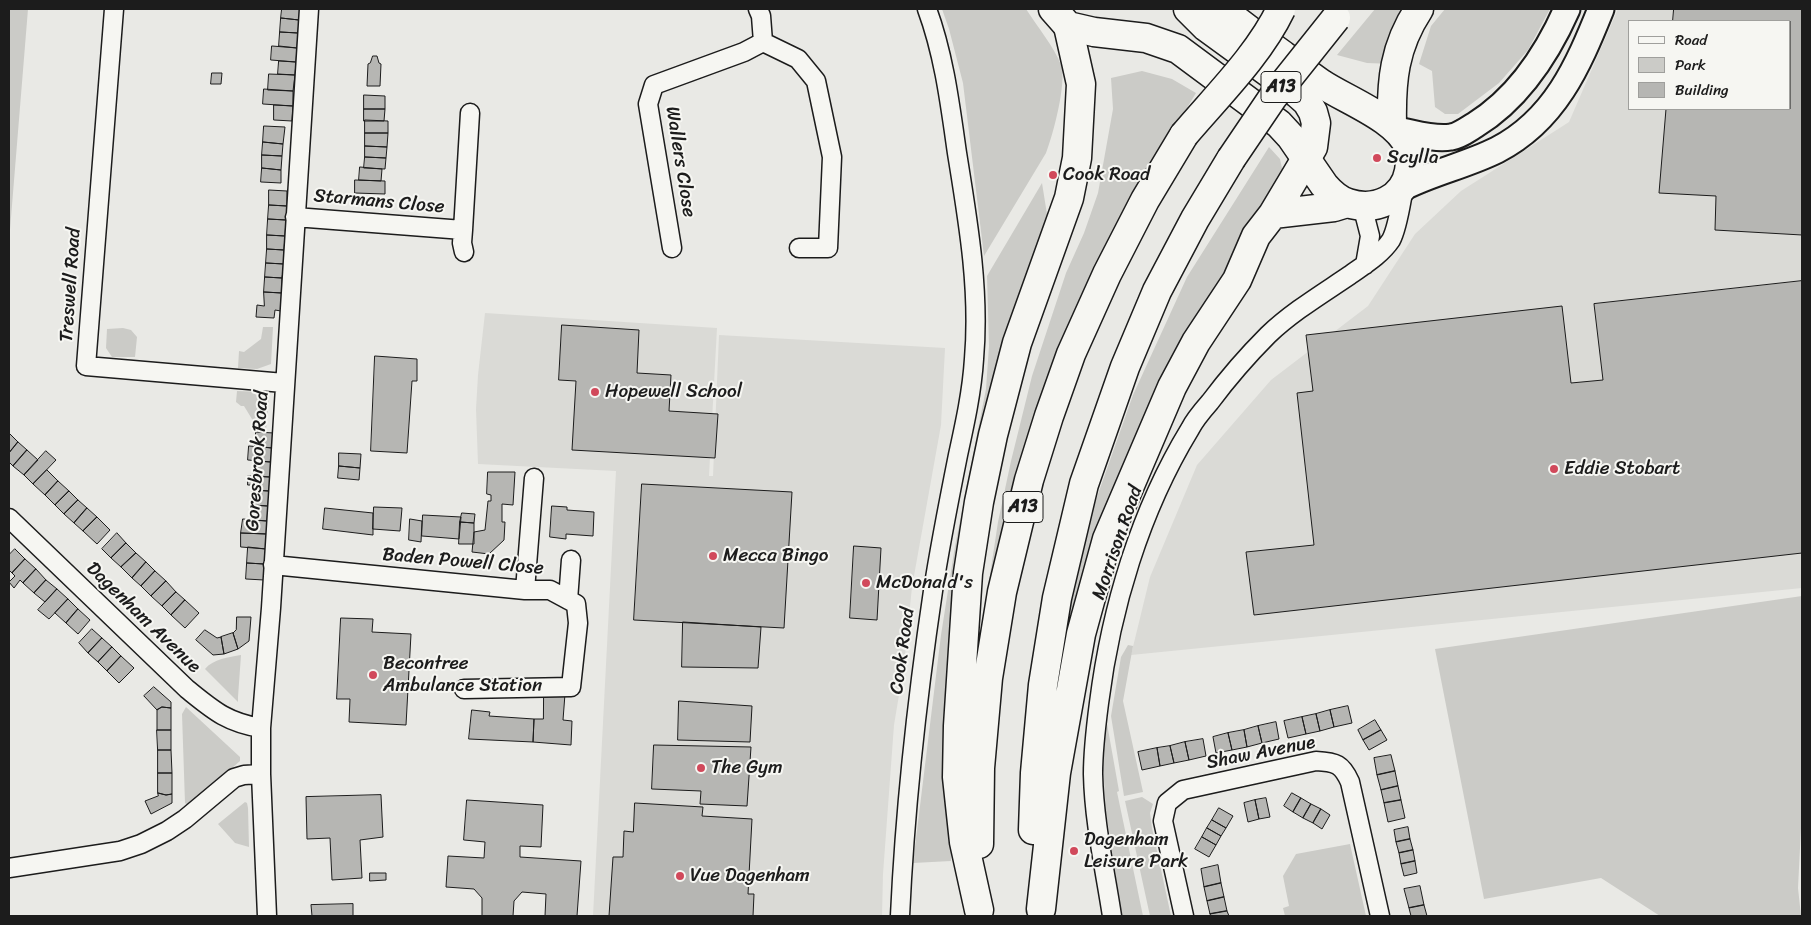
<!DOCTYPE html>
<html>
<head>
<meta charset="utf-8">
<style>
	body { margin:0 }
	#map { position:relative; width:1811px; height:925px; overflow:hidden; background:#e9e9e5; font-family:Sriracha,sans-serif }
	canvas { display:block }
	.frame { position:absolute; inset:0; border:10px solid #1c1c1c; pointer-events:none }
	.legend { position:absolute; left:1628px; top:20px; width:162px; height:90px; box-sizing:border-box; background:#f6f6f2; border:1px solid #9f9f9c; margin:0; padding:6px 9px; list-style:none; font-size:15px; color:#1c1c1c }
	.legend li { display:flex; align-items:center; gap:10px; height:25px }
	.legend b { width:25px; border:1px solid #9f9f9c }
</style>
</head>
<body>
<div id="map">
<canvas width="1811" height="925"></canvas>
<div class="frame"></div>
<ul class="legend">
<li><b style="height:6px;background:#f6f6f2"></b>Road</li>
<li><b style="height:14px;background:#cbcbc7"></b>Park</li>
<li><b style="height:14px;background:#b6b6b3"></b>Building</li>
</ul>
</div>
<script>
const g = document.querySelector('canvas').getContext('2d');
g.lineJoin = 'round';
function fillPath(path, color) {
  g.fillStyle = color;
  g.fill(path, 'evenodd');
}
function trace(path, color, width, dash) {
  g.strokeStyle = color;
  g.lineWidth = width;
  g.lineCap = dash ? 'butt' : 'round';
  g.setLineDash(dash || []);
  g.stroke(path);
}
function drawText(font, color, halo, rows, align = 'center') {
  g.font = font + ' Sriracha,sans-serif';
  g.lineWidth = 4;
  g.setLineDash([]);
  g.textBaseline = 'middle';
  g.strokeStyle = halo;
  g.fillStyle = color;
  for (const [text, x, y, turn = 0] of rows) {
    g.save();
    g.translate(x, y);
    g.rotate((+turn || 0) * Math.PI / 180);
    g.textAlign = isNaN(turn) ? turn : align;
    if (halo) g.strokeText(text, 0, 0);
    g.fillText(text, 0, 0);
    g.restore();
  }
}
const built = new Path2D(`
	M1618,9H1802V588L1131,655L1150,577L1197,465L1271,380L1368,306L1415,234L1461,191L1569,122ZM1630,21H1790V109H1630Z
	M485,313L717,328L709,476H713L719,335L945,348L941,425L912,587L904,665L894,725L883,874L882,916H593L616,471L478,464L476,409L478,375Z`);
const green = new Path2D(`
	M9,9H28L9,242Z
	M942,9H1026C1037,26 1054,47 1061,65C1067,83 1053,135 1046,153L984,256L963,83L949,29Z
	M1375,9H1417L1393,64L1367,63L1337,55Z
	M1445,9H1550L1528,50L1499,83L1458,114H1445L1435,107L1432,71L1419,64L1431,26Z
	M1142,71L1172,79L1196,93L1133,197L981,666L988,588L998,522L1011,461L1032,376L1066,273L1084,233L1098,193L1113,109L1111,78Z
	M1269,147L1280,159L1283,173L1160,385L1132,445L1103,521L1062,683L1056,680L1071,593L1091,514L1133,395L1187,277Z
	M1042,183L1050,233L962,631L951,861L913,863L941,635L955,546L986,389L989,346L987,276Z
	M263,327H273L271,364L257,369L238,368L239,351L244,352L261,339Z
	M123,328L131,330L137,337L135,357H112L106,348L107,329Z
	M237,391L262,392L267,395L269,400L266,430H256L255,424L244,406H241L236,402Z
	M1802,596V808L1798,888L1801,916H1660L1601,878L1484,899L1435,649Z
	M1128,645L1133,646L1123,701L1143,792L1124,796L1111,716L1121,657Z
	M241,655L238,697V702L205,669C213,659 229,657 241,655Z
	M186,707L240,757V761L189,806L185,803L182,714Z
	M1106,718L1119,791L1117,792L1143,916H1122L1106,812L1103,765Z
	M1142,797L1153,804L1150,813L1152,828L1171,916H1150L1125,801Z
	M245,802L247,803L248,808L249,847L235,843L218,824Z
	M1350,844L1366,916H1285L1283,908L1289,906L1283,876L1296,854Z`);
const building = new Path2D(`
	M282,9H300L299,20L281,18Z
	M1674,9H1802V235L1715,230L1716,196L1659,193L1666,109H1790V21H1673Z
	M281,18L299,20L298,33L280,32Z
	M280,32L298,33L297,48L279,46Z
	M272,46L297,48L296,62L271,60Z
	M373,56H377L379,63L381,64L380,86H367L368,64L370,63Z
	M279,61L296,62L295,75L278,74Z
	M212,73H222L221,84H211Z
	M269,74L295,75L293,91L268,90Z
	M264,89L293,91V106L263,104Z
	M364,95L385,96V109H364Z
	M274,105L293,106L292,121L274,120Z
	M364,109H385L384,121H364Z
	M365,120L388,121V133H365Z
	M264,126L285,127L283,144L263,142Z
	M365,133H388L387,147L365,146Z
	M263,142L283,144L282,156L262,155Z
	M365,146L387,147L386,158L365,157Z
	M262,155L282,156L281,170L262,168Z
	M365,157L386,158L385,169L364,168Z
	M360,167L382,169L381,181L359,180Z
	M262,168L281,170V183L261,182Z
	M355,180L385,181V194L355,193Z
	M269,190L287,191V206L269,205Z
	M269,205L287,206L286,220L268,219Z
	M268,219L286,220L285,236L267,235Z
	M267,235L285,236L284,250L267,249Z
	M267,249L284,250V264L266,263Z
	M266,263L284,264L282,278L265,277Z
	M265,277L282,278V293L264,292Z
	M1802,281V553L1254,615L1246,552L1314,545L1297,393L1313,391L1306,335L1562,306L1571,383L1603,380L1594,304Z
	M264,292L282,293L281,311L275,310L274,318L256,317L257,305L264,306Z
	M562,325L639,330L637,373L671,375L669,411L718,414L715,458L572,450L576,381L559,380Z
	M375,356L417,359V381H412L407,453L371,451Z
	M256,432L274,433L272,448L255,446Z
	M9,433L18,442L9,453Z
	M18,442L27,450L13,466L9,462V453Z
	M249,446L272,448L271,462L248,460Z
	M27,450L38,460L24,475L13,466Z
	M46,451L56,460L33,484L24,475Z
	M339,453L361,454L360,468L339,466Z
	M254,461L271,462L270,477L253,476Z
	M339,466L360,468L359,480L338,478Z
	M47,470L58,481L45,495L33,484Z
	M488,472H515L513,505L502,504V522H505L504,540L489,554L472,552L474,532L485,530L488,501H491V495L487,494Z
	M248,476L270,477L269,491L252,490V485H248Z
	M58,481L69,491L55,505L45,495Z
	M642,484L792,492L784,628L634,620Z
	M252,490L269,491L268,506L251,505Z
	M69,491L78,500L64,514L55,505Z
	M78,500L87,508L74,523L64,514Z
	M251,505L268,506L267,521L251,520Z
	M552,506L567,507V510L594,512L593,536L566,534V539L550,537Z
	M374,507L402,508L400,531L373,529Z
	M87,508L97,517L83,531L74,523Z
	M325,508L373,513V535L323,529Z
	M462,513L475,514L474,523L460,522Z
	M423,515L461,517L459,539L422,536Z
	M97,517L110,530L97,544L83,531Z
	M243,519L267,521V534L241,533Z
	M410,519L422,521L421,542L409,540Z
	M460,522L474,523V544H459Z
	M117,533L126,543L111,558L102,549Z
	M241,533L267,534L266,549L241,547Z
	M126,543L136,553L121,567L111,558Z
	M854,546L881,548L877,620L850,618Z
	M248,547L266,549L264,564L247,563Z
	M15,549L25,559L12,573L9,570V555Z
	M136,553L146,562L132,578L121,567Z
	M25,559L36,569L23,583L20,580L14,588L9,582L15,576L12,573Z
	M146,562L155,571L141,586L132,578Z
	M247,563L264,564V580L246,579Z
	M36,569L46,580L34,593L23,583Z
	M155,571L166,581L151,596L141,586Z
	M46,580L57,589L45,602L34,593Z
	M166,581L176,592L162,606L151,596Z
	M57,589L68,599L49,619L38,610Z
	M176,592L185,600L171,615L162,606Z
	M68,599L78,609L66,623L55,613Z
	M185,600L199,613L185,628L171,615Z
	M78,609L90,620L78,634L66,623Z
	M237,617H251L249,641L238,649L233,633L236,630Z
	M341,618L373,619L372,632L411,634L406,725L349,722L350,699H337Z
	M683,622L761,627L758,668L682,667Z
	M92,629L102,638L88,653L79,643Z
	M205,630L217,638L221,637L224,654L213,655L196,640Z
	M233,633L238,649L224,654L221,637Z
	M102,638L112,647L98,662L88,653Z
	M112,647L121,656L107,671L98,662Z
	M121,656L134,668L119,683L107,671Z
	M154,687L171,702V708L162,707L157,710L144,696Z
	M544,694H565L563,720L572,721L571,745L533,742L534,719H543Z
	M679,701L752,706L750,742L678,740Z
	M1348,706L1352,723L1334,727L1330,710Z
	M162,707L171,708V730H157V710Z
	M472,710L490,712L489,716L534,719L533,742L469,739Z
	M1330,710L1334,727L1320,731L1316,714Z
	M1316,714L1320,731L1306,734L1302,717Z
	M1302,717L1306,734L1288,738L1284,721Z
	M1375,720L1381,730L1363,740L1358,730Z
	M1276,722L1279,739L1262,743L1258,726Z
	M1258,726L1262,743L1247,747L1244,730Z
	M157,730H171V750H158Z
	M1244,730L1247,747L1232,750L1228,733Z
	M1381,730L1387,740L1369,750L1363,740Z
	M1228,733L1232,750L1216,753L1213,737Z
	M1203,739L1206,756L1189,760L1185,742Z
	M1185,742L1189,760L1174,763L1170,746Z
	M654,745L751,747L747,806L700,804L701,791L652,789Z
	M1170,746L1174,763L1160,766L1157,748Z
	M1157,748L1160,766L1142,770L1138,752Z
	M158,750H171L172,773H158Z
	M1391,755L1395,771L1377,775L1374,758Z
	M1395,771L1398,786L1381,790L1377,775Z
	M158,773H172V794L166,795L158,793Z
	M1398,786L1401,800L1384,803L1381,790Z
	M158,793L166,795L172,794V803L151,814L145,801L158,796Z
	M1292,793L1301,798L1293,812L1284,806Z
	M381,795L383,837L360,840L362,878L332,880L330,838L307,839L306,797Z
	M1266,798L1270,817L1259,819L1255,800Z
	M1301,798L1311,804L1303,818L1293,812Z
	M467,800L543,805L541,847L520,846V857L581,861L577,916H545L546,894L522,892L514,901L513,916H482V898L474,889L446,887L448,856L484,858L485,842L464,840Z
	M1255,800L1259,819L1248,822L1244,803Z
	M1401,800L1405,818L1388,822L1384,803Z
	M635,803L703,807L702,816L752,819L748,894H754L753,916H609L613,857H623L624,831L633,832Z
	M1311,804L1321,809L1313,823L1303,818Z
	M1219,808L1233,816L1226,828L1212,820Z
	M1321,809L1330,815L1322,829L1313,823Z
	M1212,820L1226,828L1221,836L1207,828Z
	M1408,827L1410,839L1396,842L1394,830Z
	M1207,828L1221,836L1216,845L1202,837Z
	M1202,837L1216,845L1209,857L1195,849Z
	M1410,839L1413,850L1399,853L1396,842Z
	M1413,850L1415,861L1401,864L1399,853Z
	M1415,861L1417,873L1404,876L1401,864Z
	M1218,865L1221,883L1204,887L1201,869Z
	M370,873H386V880L370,881Z
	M1221,883L1224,897L1207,901L1204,887Z
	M1420,886L1424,905L1409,908L1404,889Z
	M1224,897L1227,911L1210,914L1207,901Z
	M353,904V916H312L311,905Z
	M1424,905L1427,916H1411L1409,908Z
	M1227,911L1229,916H1211L1210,914Z`);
const street = new Path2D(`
	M114,9L86,366L284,383
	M763,42L798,59L816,81L832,157L828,248H799
	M1362,205L1370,236L1365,265
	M295,217L463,230L470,113
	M463,230L462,243L464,252
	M672,248L648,104L654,85L744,52L763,42L761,16L758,9
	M9,518L187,689C213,710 226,722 261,728
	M273,565L525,590H550L576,604L578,623L571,687L464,689
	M525,590L534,478
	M568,600L571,560
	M9,868L120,851L141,844L167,831L185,819L234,778L244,775L261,774
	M267,916L261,774V728L271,608L309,9
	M900,916C905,807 917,699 933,591C940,545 949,500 958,455C965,423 972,391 974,359C980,290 968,221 957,153C950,104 944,55 927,9
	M1112,916C1105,870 1094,822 1093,774C1093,751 1096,726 1099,703C1111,608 1140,511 1190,429C1195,419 1203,410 1210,402C1228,378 1247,356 1268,335C1292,312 1322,294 1350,275C1364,265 1381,255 1391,240C1398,227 1401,202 1404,187
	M1184,916L1163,821L1167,803L1183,790L1316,761C1336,762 1342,764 1350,782L1380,916`);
const secondary = new Path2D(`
	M1397,130C1414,133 1434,140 1451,137C1459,136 1467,130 1475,125C1517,99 1547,54 1567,9
	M1404,187C1434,172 1467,165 1497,150C1555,120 1578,66 1601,9`);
const primary = new Path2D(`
	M1053,9L1068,26L1094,32L1146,38L1178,49L1279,124L1291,137L1324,185C1330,192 1339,200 1348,203C1375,212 1404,199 1409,171C1410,165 1411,154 1409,148C1398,119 1348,101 1322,84C1309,75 1296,65 1283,55C1262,40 1242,25 1222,9`);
const highway = new Path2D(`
	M1392,125C1391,81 1394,47 1419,9
	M1273,214L1334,207L1347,203
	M1033,830L1035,773L1043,685L1057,598L1084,484L1125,367L1157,291L1195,219L1231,159
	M979,844L980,768L988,678L1002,592L1029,480L1049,416L1071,354L1107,274L1145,200L1184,135
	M1041,909L1056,773L1081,634L1107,539L1172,387L1196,342L1237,280L1256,236L1273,214L1313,147L1316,123L1313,112L1307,102L1298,94L1206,27L1188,9
	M979,910L964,842L957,777L958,726L968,573L979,502L993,435L1017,343L1069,198L1077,158L1081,84L1068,26`);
const highwayBridge = new Path2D(`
	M1184,135C1217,96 1259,55 1281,9
	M1231,159L1273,97L1336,18`);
const markers = [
	[1377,158,5,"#d1495b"],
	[1053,175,5,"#d1495b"],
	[595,392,5,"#d1495b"],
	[1554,469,5,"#d1495b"],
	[713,556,5,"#d1495b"],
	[866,583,5,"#d1495b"],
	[373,675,5,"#d1495b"],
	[701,768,5,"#d1495b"],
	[1074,851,5,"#d1495b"],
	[680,876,5,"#d1495b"]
];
const shields = [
	[1281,87,40],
	[1023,507,40]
];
const shieldNames = [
	["A13",1281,87],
	["A13",1023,507]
];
const poiNames = [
	["Scylla",1387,158],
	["Cook Road",1063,175],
	["Hopewell School",605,392],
	["Eddie Stobart",1564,469],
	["Mecca Bingo",723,556],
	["McDonald's",876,583],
	["Becontree",383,664],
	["Ambulance Station",383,686],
	["The Gym",711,768],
	["Dagenham",1084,840],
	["Leisure Park",1084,862],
	["Vue Dagenham",690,876]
];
const streetNames = [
	["Wallers Close",680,162,81],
	["Starmans Close",379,202,5],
	["Treswell Road",71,285,-86],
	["Goresbrook Road",258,461,-86],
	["Morrison Road",1118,543,-71],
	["Baden Powell Close",463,562,5],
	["Dagenham Avenue",143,618,44],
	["Cook Road",903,651,-82],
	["Shaw Avenue",1261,753,-11]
];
fillPath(built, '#dadad6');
fillPath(green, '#cbcbc7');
fillPath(building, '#b6b6b3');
trace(building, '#1c1c1c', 1);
trace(street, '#1c1c1c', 21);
trace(secondary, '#1c1c1c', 29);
trace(primary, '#1c1c1c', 31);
trace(highway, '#1c1c1c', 31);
trace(street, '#f6f6f2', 18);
trace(secondary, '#f6f6f2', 25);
trace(primary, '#f6f6f2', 28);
trace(highway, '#f6f6f2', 28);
trace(highwayBridge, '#1c1c1c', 31, []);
trace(highwayBridge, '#f6f6f2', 28);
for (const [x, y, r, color] of markers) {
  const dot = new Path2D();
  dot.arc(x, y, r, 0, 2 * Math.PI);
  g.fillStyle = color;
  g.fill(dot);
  trace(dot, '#f6f6f2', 2);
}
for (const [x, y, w] of shields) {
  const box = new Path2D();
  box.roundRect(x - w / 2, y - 15.5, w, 31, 4);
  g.fillStyle = '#f6f6f2';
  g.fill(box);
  trace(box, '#1c1c1c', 1);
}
drawText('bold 18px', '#1c1c1c', null, shieldNames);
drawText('19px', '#1c1c1c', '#f6f6f2', poiNames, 'left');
drawText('19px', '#1c1c1c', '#f6f6f2', streetNames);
</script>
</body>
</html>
